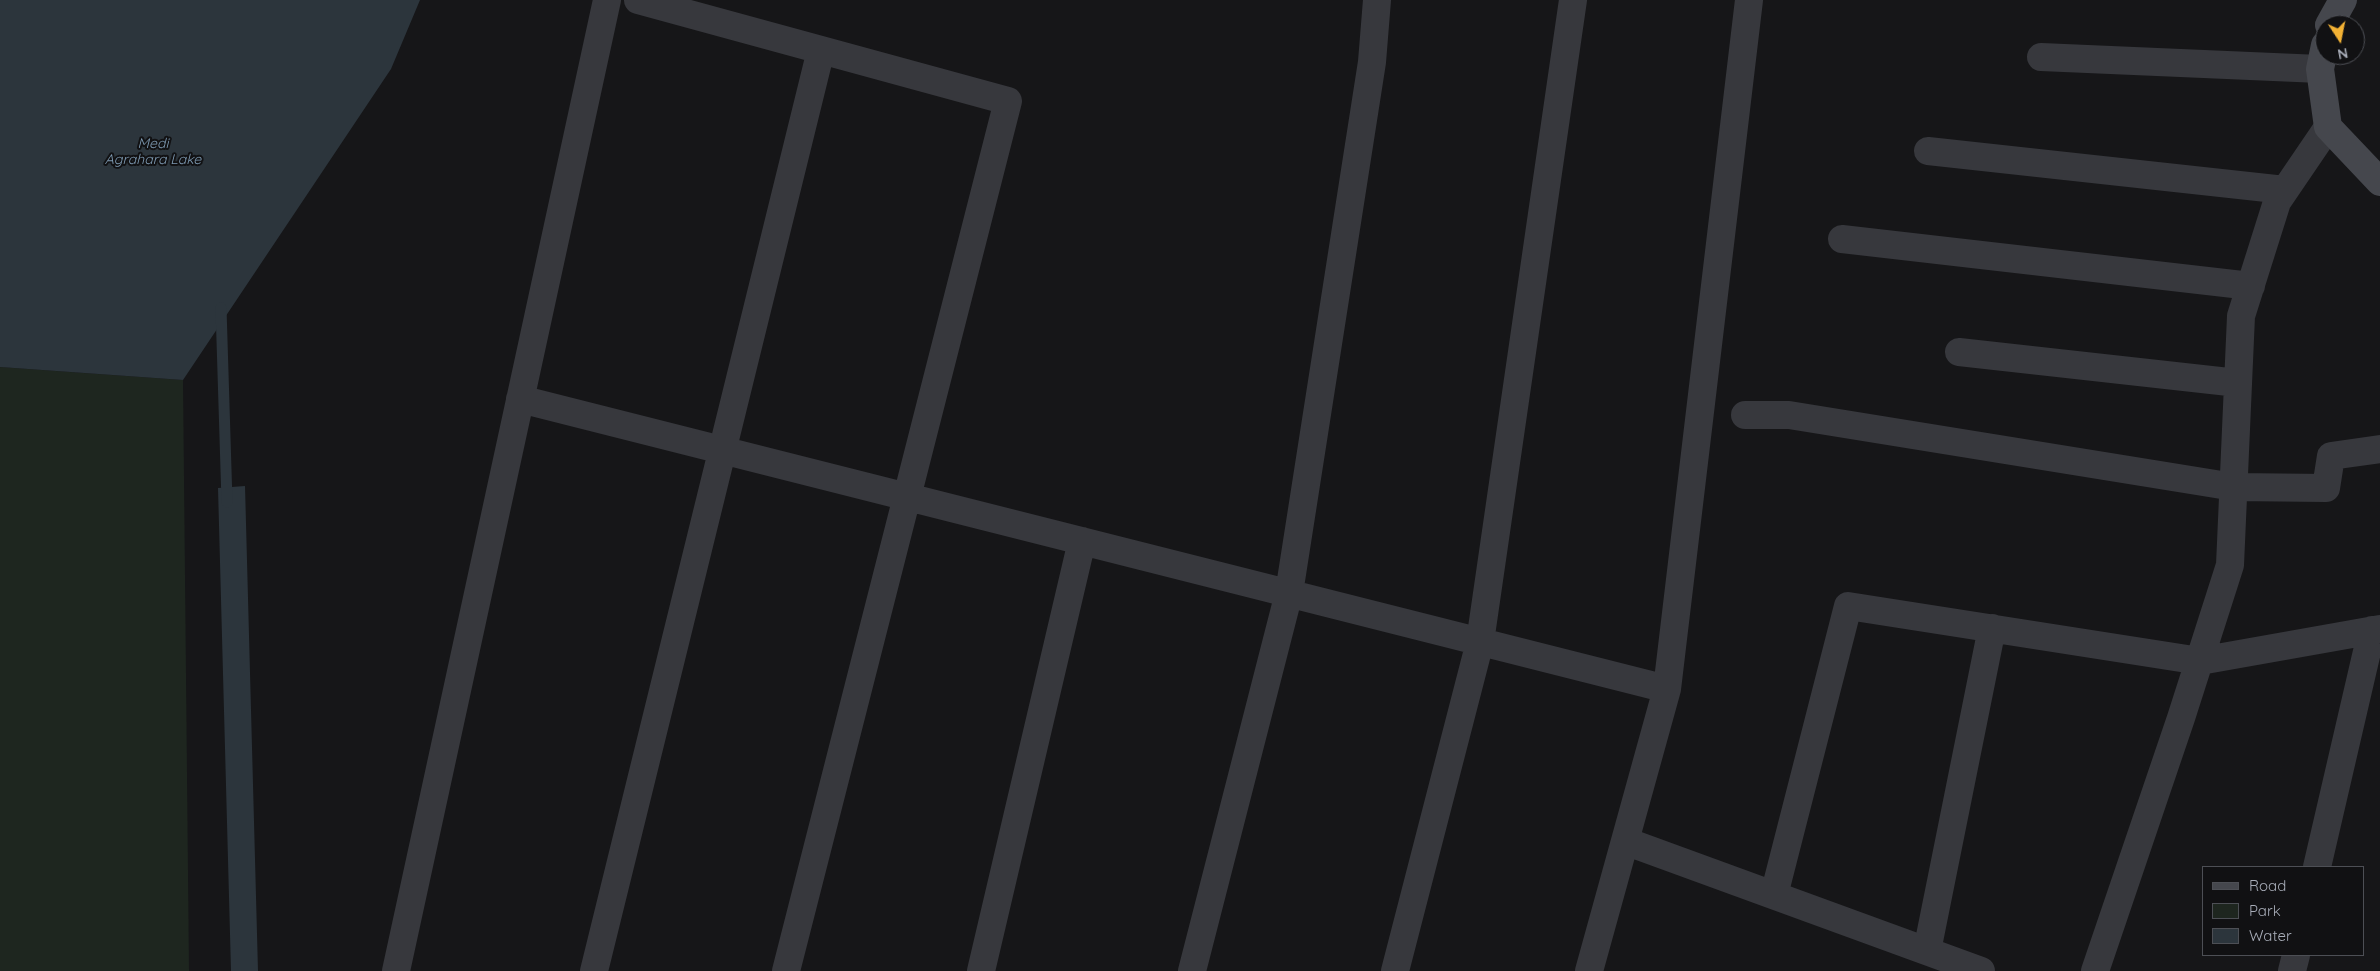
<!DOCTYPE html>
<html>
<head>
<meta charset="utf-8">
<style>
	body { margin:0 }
	#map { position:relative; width:2380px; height:971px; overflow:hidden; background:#161618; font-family:Quicksand,sans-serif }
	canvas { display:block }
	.legend { position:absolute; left:2202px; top:866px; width:162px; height:90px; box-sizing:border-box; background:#111113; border:1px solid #4d4f55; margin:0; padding:6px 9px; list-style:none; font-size:15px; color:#a8adb8 }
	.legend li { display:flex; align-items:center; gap:10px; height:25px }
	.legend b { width:25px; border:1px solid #4d4f55 }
	.north { position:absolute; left:2315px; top:15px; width:50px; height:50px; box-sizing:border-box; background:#111113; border:1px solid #4d4f55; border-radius:50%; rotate:169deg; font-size:14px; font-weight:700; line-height:20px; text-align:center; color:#a8adb8 }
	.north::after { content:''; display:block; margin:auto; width:18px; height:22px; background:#f2b134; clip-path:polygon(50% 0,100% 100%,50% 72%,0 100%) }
</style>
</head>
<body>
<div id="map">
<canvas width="2380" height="971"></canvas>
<ul class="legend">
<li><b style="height:6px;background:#45474d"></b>Road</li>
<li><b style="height:14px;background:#1e261f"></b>Park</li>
<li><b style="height:14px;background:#2c353c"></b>Water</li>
</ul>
<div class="north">N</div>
</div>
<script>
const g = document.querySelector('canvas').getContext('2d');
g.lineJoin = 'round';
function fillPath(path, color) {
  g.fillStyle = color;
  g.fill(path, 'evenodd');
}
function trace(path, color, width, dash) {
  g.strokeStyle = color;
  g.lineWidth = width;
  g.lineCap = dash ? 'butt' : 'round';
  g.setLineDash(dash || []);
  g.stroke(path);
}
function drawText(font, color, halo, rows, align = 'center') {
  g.font = font + ' Quicksand,sans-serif';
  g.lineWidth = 4;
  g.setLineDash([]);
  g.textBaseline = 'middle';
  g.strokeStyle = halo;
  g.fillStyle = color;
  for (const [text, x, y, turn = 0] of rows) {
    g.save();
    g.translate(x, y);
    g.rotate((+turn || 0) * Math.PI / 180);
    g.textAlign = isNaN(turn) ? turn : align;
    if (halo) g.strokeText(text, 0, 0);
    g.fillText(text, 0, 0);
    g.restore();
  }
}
const green = new Path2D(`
	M0,367L183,380L189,971H0Z`);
const water = new Path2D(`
	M0,0H420L391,69L183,380L0,367Z
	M245,486L258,971H231L218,488Z`);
const stream = new Path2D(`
	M221,308L227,502`);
const street = new Path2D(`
	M638,0L1008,101L786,971
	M2041,57L2320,69
	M1928,151L2285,190
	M1842,239L2251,286
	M1959,352L2238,383
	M520,399L1667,689
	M1745,415H1789L2234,487L2326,488L2331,456L2380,449
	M1625,841L1981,971
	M2317,867L2372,630
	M1774,895L1848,606L2200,661L2380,629
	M1927,951L1992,628
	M396,971L607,0
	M594,971L821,50
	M981,971L1082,541
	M1192,971L1289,593L1372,62L1377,0
	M1395,971L1480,642L1573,0
	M1589,971L1667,689L1749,0
	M2095,971L2181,718L2230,565L2241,316L2277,202L2328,127
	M2292,971L2296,955`);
const secondary = new Path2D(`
	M2329,25L2343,0
	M2325,45L2320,69L2328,127L2380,182`);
const waterNames = [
	["Medi",153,144],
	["Agrahara Lake",153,160]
];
fillPath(green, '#1e261f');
fillPath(water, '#2c353c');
trace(stream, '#2c353c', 11);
trace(street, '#37383d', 28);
trace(secondary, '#45474d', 28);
drawText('italic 14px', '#7f9bb3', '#111113', waterNames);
</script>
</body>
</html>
